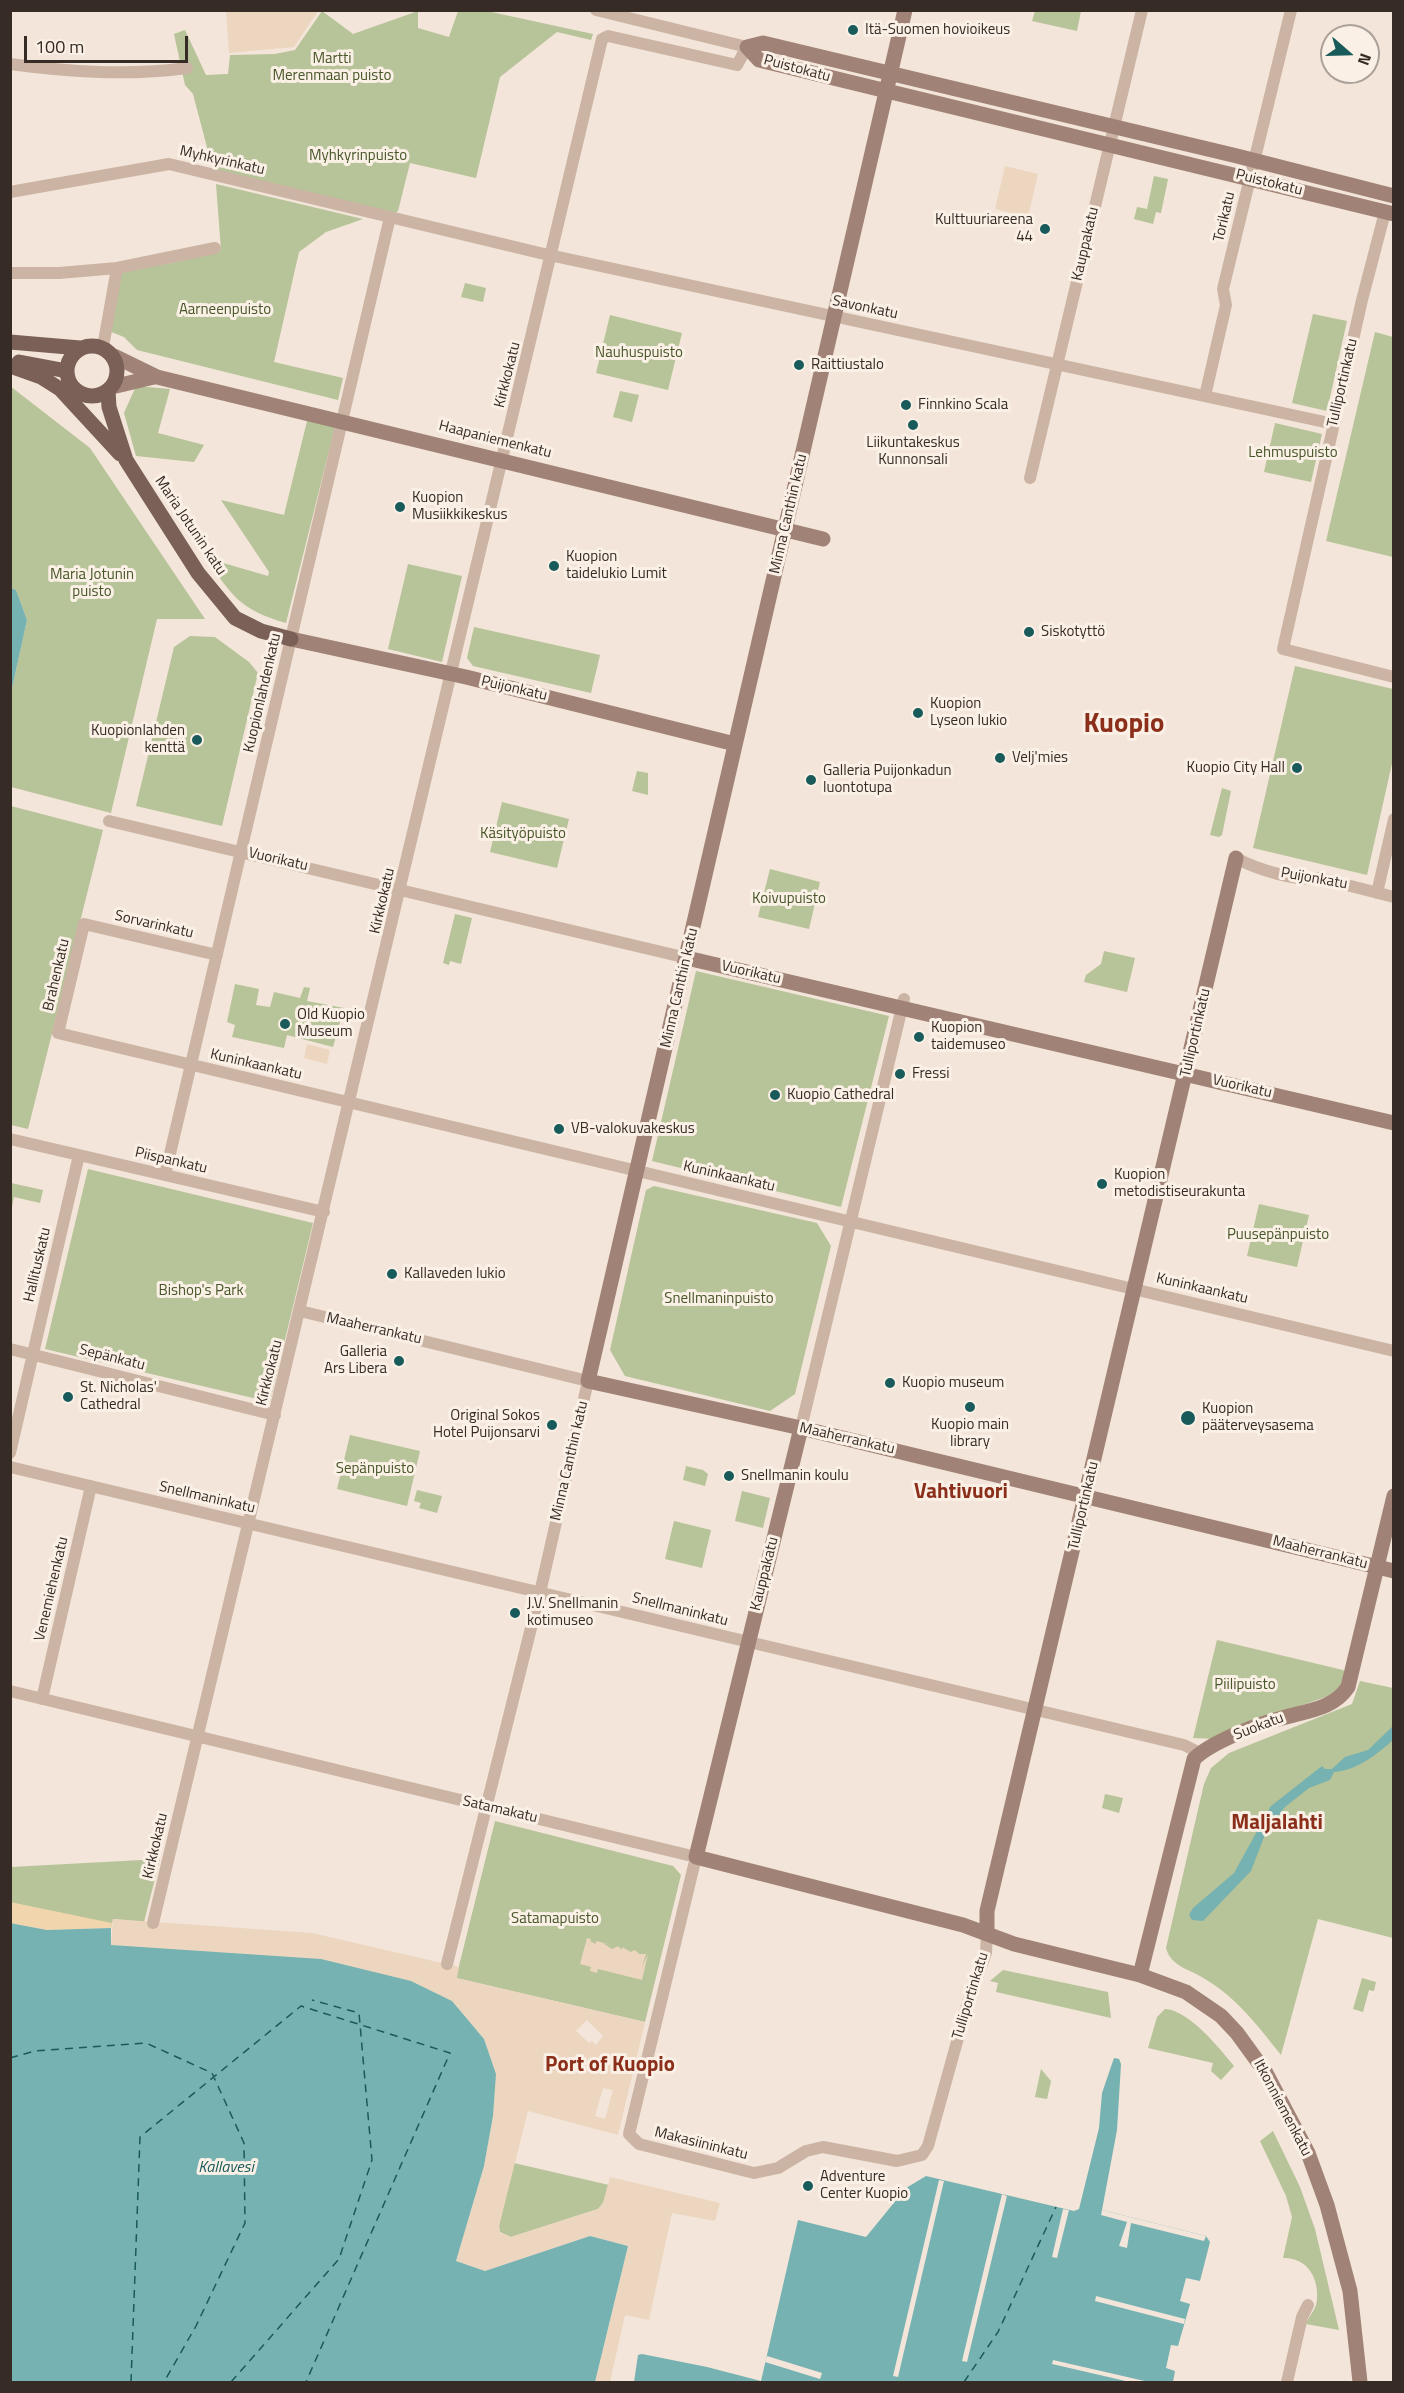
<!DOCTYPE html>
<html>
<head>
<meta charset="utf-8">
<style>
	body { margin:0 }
	#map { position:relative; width:1404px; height:2393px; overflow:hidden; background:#f3e5d9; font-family:"Titillium Web",sans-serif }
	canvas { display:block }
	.frame { position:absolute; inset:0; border:12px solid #372b26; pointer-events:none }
	.north { position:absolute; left:1320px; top:24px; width:60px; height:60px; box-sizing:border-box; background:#faf0e6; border:2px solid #aca199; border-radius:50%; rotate:110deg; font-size:16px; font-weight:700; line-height:24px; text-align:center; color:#372b26 }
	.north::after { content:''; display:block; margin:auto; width:21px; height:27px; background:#195a5b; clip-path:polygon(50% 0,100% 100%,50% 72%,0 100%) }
	.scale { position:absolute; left:24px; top:36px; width:164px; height:27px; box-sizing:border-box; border:3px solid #372b26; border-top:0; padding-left:8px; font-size:18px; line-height:21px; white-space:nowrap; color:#372b26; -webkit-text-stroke:4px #faf0e6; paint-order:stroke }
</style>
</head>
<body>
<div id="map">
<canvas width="1404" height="2393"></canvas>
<div class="frame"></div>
<div class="north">N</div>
<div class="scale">100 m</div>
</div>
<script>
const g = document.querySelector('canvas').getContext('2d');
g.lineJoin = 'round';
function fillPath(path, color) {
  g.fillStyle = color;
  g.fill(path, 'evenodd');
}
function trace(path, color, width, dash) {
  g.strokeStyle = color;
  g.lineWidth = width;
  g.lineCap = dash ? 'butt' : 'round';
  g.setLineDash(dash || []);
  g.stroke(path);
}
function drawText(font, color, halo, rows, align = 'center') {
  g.font = font + ' "Titillium Web",sans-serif';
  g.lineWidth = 6;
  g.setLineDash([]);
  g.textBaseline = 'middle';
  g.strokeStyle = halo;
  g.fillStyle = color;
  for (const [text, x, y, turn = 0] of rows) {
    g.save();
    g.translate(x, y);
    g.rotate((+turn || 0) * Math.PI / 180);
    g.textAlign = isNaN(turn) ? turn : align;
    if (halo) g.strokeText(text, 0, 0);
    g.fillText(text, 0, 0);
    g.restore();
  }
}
const green = new Path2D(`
	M482,10L593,34L591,40L557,32L500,77L476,178L410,163L398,211L390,217L214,174L193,94L185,85L174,34L185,30L206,75L228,74L230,55L275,54L295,50L322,11L353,34L418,11V28L449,37L458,11Z
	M1035,11H1081L1077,31L1032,21Z
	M1154,176L1168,179L1161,213L1156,212L1153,224L1134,219L1137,207L1147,209Z
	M216,184L363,219L326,232L299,252L274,362L343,378L338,400L137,350L124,337L106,330L117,268L159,260L167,264L221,250Z
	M465,283L486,288L483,302L461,297Z
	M1313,314L1347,321L1327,411L1292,403Z
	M610,315L682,333L668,390L596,373Z
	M1375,332L1393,337V557L1326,541Z
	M10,386L90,448L205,619H157L111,813L11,787V693L27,620L16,590L11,588Z
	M136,386L170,389L158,433L204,445L194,462L136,456L124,413Z
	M620,391L639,395L632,422L613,417Z
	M307,421L336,423L286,623C239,609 233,597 206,558L268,576L269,572L221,500L284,515Z
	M1275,423L1322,434L1311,482L1264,472Z
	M408,564L462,576L442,662L388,649Z
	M474,627L600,655L591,693L473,666L467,658Z
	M190,636L215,637L249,662L258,673L222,826L136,806L174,647Z
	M1295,666L1393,689V759L1367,875L1253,848Z
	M637,771L648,773V795L632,791Z
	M1222,788L1231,791L1222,835L1219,837L1210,835Z
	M502,802L569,819L557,868L490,852Z
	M11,806L103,830L28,1129L11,1125Z
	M770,869L820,882L809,929L758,917Z
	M455,914L472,918L461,964L450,961L449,965L443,963Z
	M1104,951L1135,958L1127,992L1084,982L1086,975L1101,964Z
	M696,971L889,1016L841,1207L652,1161Z
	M235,984L259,989L256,1005L270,1007L274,992L300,998L304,987L310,988L307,1001L344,1008L333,1047L287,1035L284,1048L232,1037L235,1025L227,1022Z
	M88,1169L313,1223L270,1402L45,1349Z
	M11,1183L43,1190L40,1203L14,1197L11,1212Z
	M654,1186L817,1223L831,1246L795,1394L770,1411L625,1376L610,1350L646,1190Z
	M1259,1204L1309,1215L1297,1267L1247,1256Z
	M350,1435L420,1451L407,1506L337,1489Z
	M686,1466L703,1470L708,1474L705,1486L683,1480Z
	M417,1490L442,1496L437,1513L419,1508L421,1503L414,1501Z
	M742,1491L770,1498L763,1528L735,1521Z
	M674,1521L711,1530L702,1568L665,1559Z
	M1217,1640L1343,1670L1346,1672L1343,1686L1331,1695L1246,1725L1216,1739L1193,1738Z
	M1360,1681L1393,1688V1938L1318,1919L1281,2055C1258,2026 1237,1998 1205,1979C1190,1969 1171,1967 1166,1948L1204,1784L1211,1768L1229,1753L1352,1704Z
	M1105,1794L1123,1798L1119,1813L1102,1808Z
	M495,1821L673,1866L681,1875L645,2022L456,1978Z
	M160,1859L144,1922L113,1919L111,1928L11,1923V1867Z
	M1003,1970L1108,1992L1111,2018L996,1992L998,1983L990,1981Z
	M1362,1978L1376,1982L1374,1991L1369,1990L1363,2012L1353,2009Z
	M1165,2009C1189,2010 1220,2049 1234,2066L1221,2080L1211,2071L1213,2063L1148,2048L1157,2017Z
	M1041,2069L1051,2081L1047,2099L1035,2097Z
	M1273,2131L1300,2187L1315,2229L1339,2330L1306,2324C1309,2315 1317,2309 1317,2299C1319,2277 1306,2257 1283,2258L1292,2217L1286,2196L1260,2141Z
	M514,2163L609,2185L603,2203L598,2209L511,2237L500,2232L499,2226Z`);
const sand = new Path2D(`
	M10,1902L112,1923L111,1928L47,1930L11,1923Z`);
const plaza = new Path2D(`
	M226,11V10L318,11L294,47L229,53Z
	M1005,166L1038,174L1028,217L995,209Z
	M307,1044L330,1050L327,1064L304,1058Z
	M113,1919L312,1933L459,1967L457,1978L645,2022L618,2135L528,2111L499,2226L500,2233L511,2237L598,2209L603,2203L610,2177L720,2203L715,2221L672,2213L649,2320L625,2315L610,2382H595L628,2246L590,2236L485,2271L456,2261L484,2166L493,2116L496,2074L484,2039L452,2001L411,1981L111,1945ZM587,2020L603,2036L596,2045L592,2041L589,2043L576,2031ZM603,2088L613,2090L605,2119L595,2116Z
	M587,1938L591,1939L585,1954L590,1941L596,1944V1941L614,1945L603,1943L612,1949L618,1946L622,1950V1947L631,1952L635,1950L639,1954H646L642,1967L648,1954L642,1980L598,1969L597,1973L590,1971L591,1967L580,1964Z`);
const water = new Path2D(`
	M11,588L16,590L27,620L11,693Z
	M1393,1726V1740C1375,1756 1357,1770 1334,1772L1330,1780L1309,1788L1285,1807L1266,1832L1251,1871L1203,1921L1192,1920L1189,1915L1193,1908L1234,1873L1271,1806L1322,1766L1325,1769H1332L1345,1757L1368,1750Z
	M10,1923L47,1930L111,1928V1945L321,1959L411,1981L452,2001L484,2039L496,2074L493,2116L484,2166L456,2261L485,2271L590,2236L628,2246L595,2382H11Z
	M1114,2058L1119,2059L1121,2064L1117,2130L1102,2210L1206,2236L1210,2242L1200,2281L1186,2278L1180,2301L1190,2304L1178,2346L1171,2345L1166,2368L1175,2371L1173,2382H634L638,2355L642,2354L707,2367L761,2381L798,2220L866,2237L906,2188L926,2176L1074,2211L1079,2209L1099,2128L1102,2093Z`);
const pier = new Path2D(`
	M939,2180L944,2181L898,2377L893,2376Z
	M1002,2194L1007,2196L967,2362L962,2361Z
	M1063,2209L1069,2210L1057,2258L1052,2257Z
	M1102,2210L1206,2236L1204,2241L1131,2223L1127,2248L1119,2246L1127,2222L1101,2215Z
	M1096,2296L1185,2319L1184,2324L1095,2301Z
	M767,2356L822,2373L820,2379L765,2362Z
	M1053,2360L1149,2382H1130L1052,2364Z`);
const ferry = new Path2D(`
	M10,2058L35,2051L146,2043L212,2073L244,2143L245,2223L196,2326L164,2382
	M131,2382L140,2137L301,2006L450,2053L306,2382
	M231,2382L339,2259L372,2160L359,2013L312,2000
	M964,2382L998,2332L1056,2207`);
const street = new Path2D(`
	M10,64C70,72 127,76 187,68
	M10,192L169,164L540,253L1334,424
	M1385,212L1362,300L1283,649L1394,677
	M10,273H59L117,268
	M103,347L117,268L215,248
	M1205,396L1226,305L1223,289L1291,10
	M1030,478L1142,10
	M109,821L687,958
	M1236,858C1256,869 1297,882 1319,878L1394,897
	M1377,893L1394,819
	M217,955L84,924L58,1033L1394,1351
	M10,1139L324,1212
	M165,1175L390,217
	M300,1311L588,1381L542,1584L447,1964
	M10,1349L275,1415
	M801,1428L904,999
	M10,1453L79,1155
	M10,1467L1184,1745L1200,1753
	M10,1691L696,1857L629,2134L639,2144L754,2173L778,2168L806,2151L823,2147L897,2161L922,2155L928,2146L968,2002L986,1953L987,1934
	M42,1699L91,1486
	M153,1923L602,39L608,36L737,65L747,47L596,10
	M1287,2382L1302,2317L1308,2305`);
const secondary = new Path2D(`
	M905,10L588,1381L801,1428L1394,1571
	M1394,196L1237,156L763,43L747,47L759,60L1394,214
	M114,356L157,377L823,539
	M112,387L154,377
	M291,639L466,677L735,744
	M687,958L1394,1123
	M801,1428L696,1857L963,1925L1014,1944L1140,1975L1186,1992L1221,2016L1237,2033L1266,2073L1308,2153L1327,2205L1350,2291L1360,2382
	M987,1934V1911L1236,858
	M1140,1975L1194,1759C1211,1742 1258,1724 1282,1718C1306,1711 1334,1709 1348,1687L1394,1496`);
const primary = new Path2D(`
	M10,342L80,348
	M67 371a25 25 0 1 1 50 0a25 25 0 1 1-50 0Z
	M19,362L67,371
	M10,366L41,377L60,389L120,454
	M108,391L109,407L126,460L198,573L235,618L261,631L291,639`);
const markers = [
	[853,30,6,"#195a5b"],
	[1045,229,6,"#195a5b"],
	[799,365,6,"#195a5b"],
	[906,405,6,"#195a5b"],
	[913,425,6,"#195a5b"],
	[400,507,6,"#195a5b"],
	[554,566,6,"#195a5b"],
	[1029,632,6,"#195a5b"],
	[918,713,6,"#195a5b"],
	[197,740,6,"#195a5b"],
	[1000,758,6,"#195a5b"],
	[1297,768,6,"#195a5b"],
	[811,780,6,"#195a5b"],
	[285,1024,6,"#195a5b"],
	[919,1037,6,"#195a5b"],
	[900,1074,6,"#195a5b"],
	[775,1095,6,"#195a5b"],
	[559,1129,6,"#195a5b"],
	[1102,1184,6,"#195a5b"],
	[392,1274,6,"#195a5b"],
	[399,1361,6,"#195a5b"],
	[890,1383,6,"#195a5b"],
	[68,1397,6,"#195a5b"],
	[970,1407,6,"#195a5b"],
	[1188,1418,8,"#195a5b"],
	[552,1425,6,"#195a5b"],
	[729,1476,6,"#195a5b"],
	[515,1613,6,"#195a5b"],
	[808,2186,6,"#195a5b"]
];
const poiNames = [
	["Itä-Suomen hovioikeus",865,30],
	["Kulttuuriareena",1033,220,"right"],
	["44",1033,237,"right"],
	["Raittiustalo",811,365],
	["Finnkino Scala",918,405],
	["Liikuntakeskus",913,443,"center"],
	["Kunnonsali",913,460,"center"],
	["Kuopion",412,498],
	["Musiikkikeskus",412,515],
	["Kuopion",566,557],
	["taidelukio Lumit",566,574],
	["Siskotyttö",1041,632],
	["Kuopion",930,704],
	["Lyseon lukio",930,721],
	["Kuopionlahden",185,731,"right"],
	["kenttä",185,748,"right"],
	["Velj'mies",1012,758],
	["Kuopio City Hall",1285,768,"right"],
	["Galleria Puijonkadun",823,771],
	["luontotupa",823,788],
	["Old Kuopio",297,1015],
	["Museum",297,1032],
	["Kuopion",931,1028],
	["taidemuseo",931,1045],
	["Fressi",912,1074],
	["Kuopio Cathedral",787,1095],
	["VB-valokuvakeskus",571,1129],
	["Kuopion",1114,1175],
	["metodistiseurakunta",1114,1192],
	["Kallaveden lukio",404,1274],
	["Galleria",387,1352,"right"],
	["Ars Libera",387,1369,"right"],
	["Kuopio museum",902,1383],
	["St. Nicholas'",80,1388],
	["Cathedral",80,1405],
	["Kuopion",1202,1409],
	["pääterveysasema",1202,1426],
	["Original Sokos",540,1416,"right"],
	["Hotel Puijonsarvi",540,1433,"right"],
	["Kuopio main",970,1425,"center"],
	["library",970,1442,"center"],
	["Snellmanin koulu",741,1476],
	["J.V. Snellmanin",527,1604],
	["kotimuseo",527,1621],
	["Adventure",820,2177],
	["Center Kuopio",820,2194]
];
const parkNames = [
	["Martti",332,59],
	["Merenmaan puisto",332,76],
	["Myhkyrinpuisto",358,156],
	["Aarneenpuisto",225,310],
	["Nauhuspuisto",639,353],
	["Lehmuspuisto",1293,453],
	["Maria Jotunin",92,575],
	["puisto",92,592],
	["Käsityöpuisto",523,834],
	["Koivupuisto",789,899],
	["Puusepänpuisto",1278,1235],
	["Bishop's Park",201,1291],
	["Snellmaninpuisto",719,1299],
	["Sepänpuisto",375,1469],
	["Piilipuisto",1245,1685],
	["Satamapuisto",555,1919]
];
const streetNames = [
	["Puistokatu",797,69,15],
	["Myhkyrinkatu",222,161,13],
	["Puistokatu",1269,183,14],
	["Torikatu",1225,217,-77],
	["Kauppakatu",1086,244,-77],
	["Savonkatu",865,308,12],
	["Kirkkokatu",508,375,-76],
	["Tulliportinkatu",1343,383,-77],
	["Haapaniemenkatu",495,440,14],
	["Minna Canthin katu",789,514,-77],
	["Maria Jotunin katu",190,526,56],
	["Puijonkatu",514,689,13],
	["Kuopionlahdenkatu",263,693,-77],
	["Vuorikatu",278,860,13],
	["Puijonkatu",1314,879,10],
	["Kirkkokatu",383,901,-77],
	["Sorvarinkatu",154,925,13],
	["Vuorikatu",751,973,13],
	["Brahenkatu",57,975,-77],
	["Minna Canthin katu",680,988,-77],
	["Tulliportinkatu",1196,1033,-77],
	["Kuninkaankatu",256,1065,13],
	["Vuorikatu",1242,1087,13],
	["Piispankatu",171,1161,13],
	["Kuninkaankatu",729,1177,13],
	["Hallituskatu",38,1265,-77],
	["Kuninkaankatu",1202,1289,13],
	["Maaherrankatu",374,1329,13],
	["Sepänkatu",112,1358,14],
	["Kirkkokatu",270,1373,-76],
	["Maaherrankatu",847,1439,13],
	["Minna Canthin katu",570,1461,-77],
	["Snellmaninkatu",207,1498,13],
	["Tulliportinkatu",1084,1506,-77],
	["Maaherrankatu",1320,1553,14],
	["Kauppakatu",765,1574,-76],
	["Venemiehenkatu",52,1589,-77],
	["Snellmaninkatu",680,1610,14],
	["Suokatu",1259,1727,-21],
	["Satamakatu",500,1810,13],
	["Kirkkokatu",156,1846,-77],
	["Tulliportinkatu",971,1996,-73],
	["Itkonniemenkatu",1282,2108,62],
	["Makasiininkatu",701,2144,14]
];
const waterNames = [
	["Kallavesi",226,2168]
];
const districtNames = [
	["Vahtivuori",961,1493],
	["Maljalahti",1277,1824],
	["Port of Kuopio",610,2066]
];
const townNames = [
	["Kuopio",1124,725]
];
fillPath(green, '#b7c398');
fillPath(sand, '#f1d6ad');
fillPath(plaza, '#ecd6bf');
fillPath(water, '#76b2b1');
fillPath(pier, '#f3e5d9');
trace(ferry, '#195a5b', 1.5, [8, 6]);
trace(street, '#ccb4a4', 12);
trace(secondary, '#a08376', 15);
trace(primary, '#7a6056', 15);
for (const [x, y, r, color] of markers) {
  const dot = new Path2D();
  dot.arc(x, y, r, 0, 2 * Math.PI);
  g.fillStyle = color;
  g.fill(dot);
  trace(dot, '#faf0e6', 2);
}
drawText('15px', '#372b26', '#faf0e6', poiNames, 'left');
drawText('15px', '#485729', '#faf0e6', parkNames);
drawText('15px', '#372b26', '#faf0e6', streetNames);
drawText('italic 16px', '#195a5b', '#faf0e6', waterNames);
drawText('bold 21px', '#8b2f1a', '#faf0e6', districtNames);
drawText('bold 27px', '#8b2f1a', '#faf0e6', townNames);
</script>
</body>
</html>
